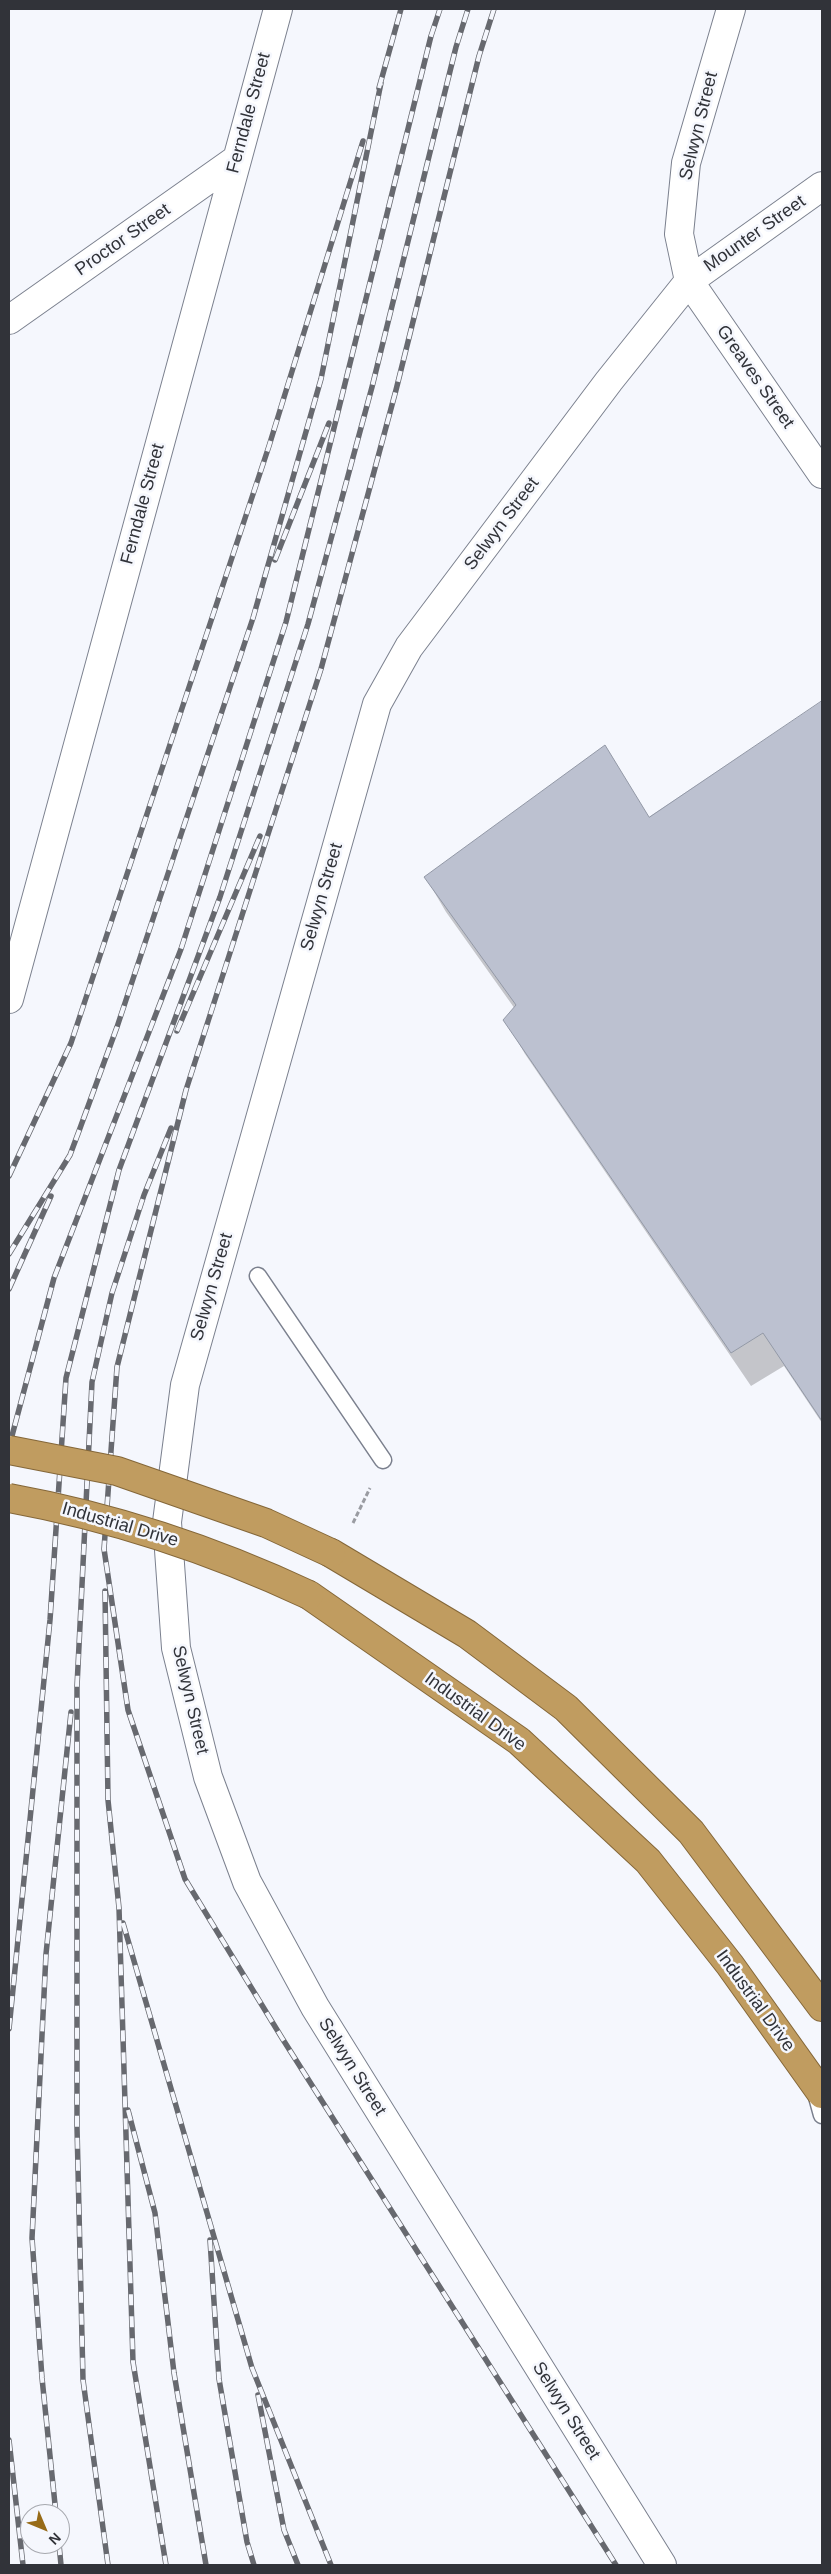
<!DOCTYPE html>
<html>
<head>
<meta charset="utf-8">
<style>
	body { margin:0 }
	#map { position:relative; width:831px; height:2574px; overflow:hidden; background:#f5f7fd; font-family:Helvetica,sans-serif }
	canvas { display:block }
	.frame { position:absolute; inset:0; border:10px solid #313339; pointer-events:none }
	.north { position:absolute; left:20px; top:2504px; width:50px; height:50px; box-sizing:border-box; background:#f5f7fd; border:1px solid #a7a9af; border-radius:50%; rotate:135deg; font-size:14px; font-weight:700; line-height:20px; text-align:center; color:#313339 }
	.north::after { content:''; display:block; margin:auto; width:18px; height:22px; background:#976b18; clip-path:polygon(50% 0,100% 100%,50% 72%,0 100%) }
</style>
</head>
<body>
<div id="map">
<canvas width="831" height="2574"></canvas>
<div class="frame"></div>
<div class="north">N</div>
</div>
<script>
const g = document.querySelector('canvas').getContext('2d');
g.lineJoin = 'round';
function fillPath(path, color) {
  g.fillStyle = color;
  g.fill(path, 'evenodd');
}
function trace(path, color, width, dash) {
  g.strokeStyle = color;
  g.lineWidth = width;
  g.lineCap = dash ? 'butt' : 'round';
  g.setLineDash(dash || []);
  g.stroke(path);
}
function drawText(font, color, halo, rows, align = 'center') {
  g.font = font + ' Helvetica,sans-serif';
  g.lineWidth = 5;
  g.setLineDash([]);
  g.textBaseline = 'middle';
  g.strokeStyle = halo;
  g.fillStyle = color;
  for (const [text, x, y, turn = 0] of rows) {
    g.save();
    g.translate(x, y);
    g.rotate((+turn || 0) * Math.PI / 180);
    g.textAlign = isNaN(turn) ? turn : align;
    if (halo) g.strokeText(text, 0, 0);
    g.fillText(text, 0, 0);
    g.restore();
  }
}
const shadow = new Path2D(`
	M822,702V1423L784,1366L751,1386L525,1054L505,1020L515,1009L446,912L426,878L649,819Z`);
const building = new Path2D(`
	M822,701V1421L763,1333L731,1353L503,1020L516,1005L424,877L605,745L649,817Z`);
const path = new Path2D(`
	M353,1523L370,1488`);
const service = new Path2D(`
	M258,1276L383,1460
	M814,2086L822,2115`);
const minor = new Path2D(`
	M731,9L686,163L679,234L689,281L822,474
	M9,320L237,159
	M9,999L278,9
	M662,2565L315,2007L247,1882L208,1777L176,1648L167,1522L185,1385L377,704L409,647L609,381L689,281L822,186`);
const trunk = new Path2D(`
	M331,1553L467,1634L566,1708L691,1832L822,2007
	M309,1595L519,1741L648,1861L730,1965L822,2094`);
const rail = new Path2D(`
	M494,9L479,56L396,390L321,669L186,1090L117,1367L104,1549L128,1710L185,1879L282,2038L616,2565
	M379,88L401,9
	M275,560L329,423
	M177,1031L260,836
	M9,1176L71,1043L269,446L363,141
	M9,1254L70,1155L79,1131L117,1027L253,618L321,379L381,83
	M9,1289L51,1196
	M9,1447L54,1278L181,949L286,622L431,36L440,9
	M105,1591L108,1800L119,1908L133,2362L166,2565
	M123,1923L252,2368L331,2565
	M9,2029L50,1620L66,1378L119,1170L220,897L308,624L372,387L456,47L468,9
	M128,2110L155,2213L174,2373L206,2565
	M210,2240L219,2379L247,2542L254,2565
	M258,2395L284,2530L298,2565
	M9,2440L23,2565
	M56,2514L42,2378L32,2238L46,1954L71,1712
	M59,2544L61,2565
	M108,2565L83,2380L77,2127V1686L92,1382L112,1293L144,1195L171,1128`);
const trunkBridge = new Path2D(`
	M9,1450L117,1471L266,1523L331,1553
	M9,1498C113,1517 213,1550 309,1595`);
const streetNames = [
	["Ferndale Street",249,113,-75],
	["Selwyn Street",699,126,-76],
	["Mounter Street",755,234,-35],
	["Proctor Street",123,240,-35],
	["Greaves Street",755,377,55],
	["Ferndale Street",143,504,-75],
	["Selwyn Street",502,524,-53],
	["Selwyn Street",322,897,-74],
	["Selwyn Street",212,1287,-74],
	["Industrial Drive",120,1525,16],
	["Selwyn Street",190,1700,77],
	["Industrial Drive",475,1712,36],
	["Industrial Drive",755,2001,54],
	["Selwyn Street",352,2067,58],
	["Selwyn Street",566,2411,58]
];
fillPath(shadow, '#0003');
fillPath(building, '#bcc1d0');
trace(building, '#9298a6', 1);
trace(service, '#7b808e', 19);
trace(minor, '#7b808e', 30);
trace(trunk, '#846739', 30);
trace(path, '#9a9ca2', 3, [5, 2.5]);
trace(service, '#fff', 16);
trace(minor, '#fff', 28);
trace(trunk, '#c09c60', 28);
trace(rail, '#67696f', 5.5);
trace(rail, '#f5f7fd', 4, [11]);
trace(trunkBridge, '#846739', 30, []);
trace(trunkBridge, '#c09c60', 28);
drawText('18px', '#313339', '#f5f7fd', streetNames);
</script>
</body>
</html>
